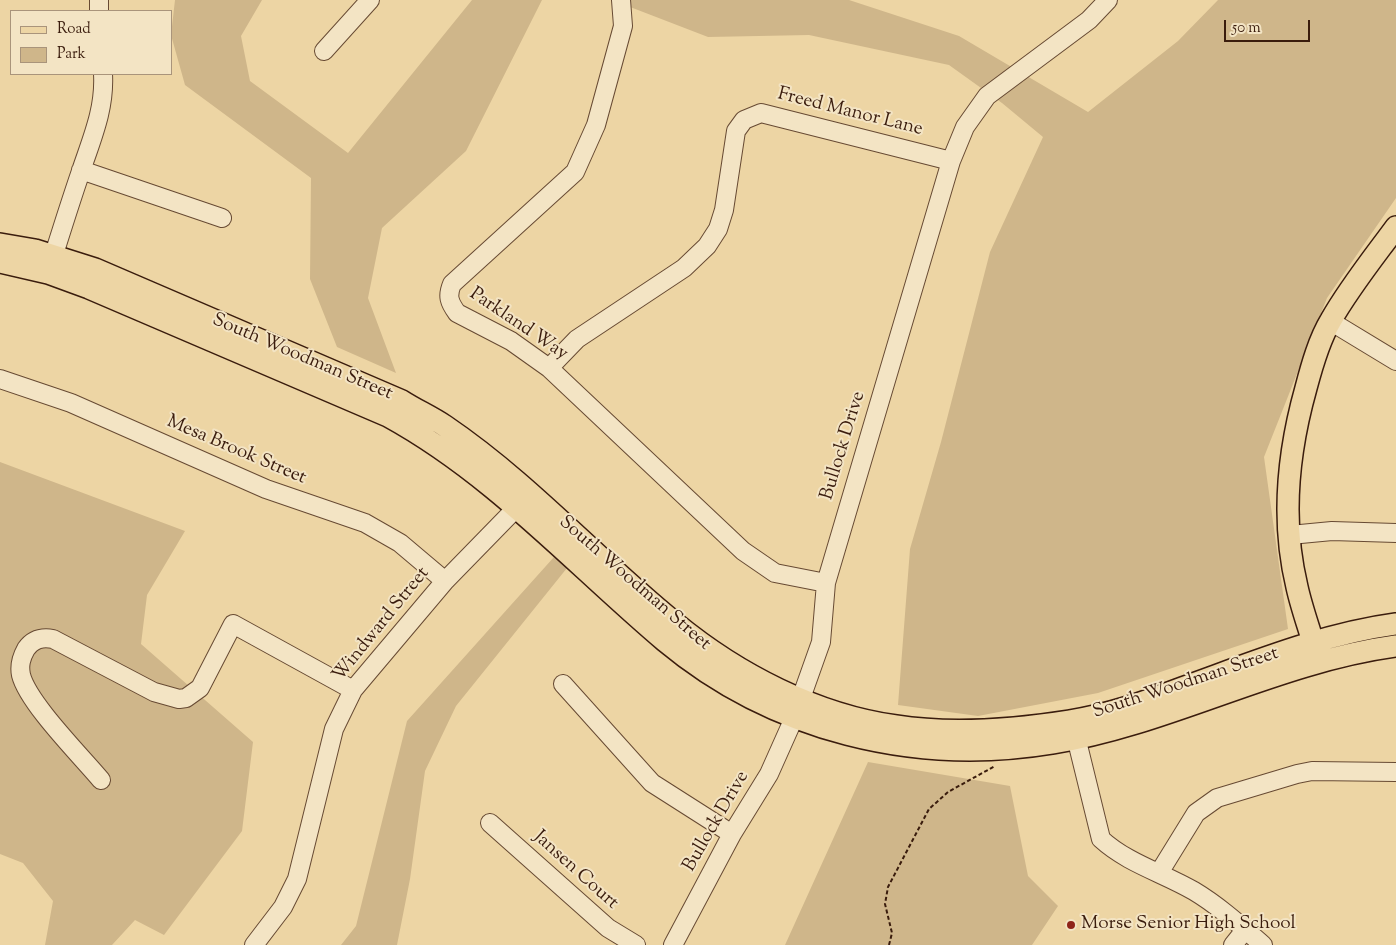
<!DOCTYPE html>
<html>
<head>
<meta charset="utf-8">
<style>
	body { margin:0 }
	#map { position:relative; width:1396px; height:945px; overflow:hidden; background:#edd5a4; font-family:"Sorts Mill Goudy",serif }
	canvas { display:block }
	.legend { position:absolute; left:10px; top:10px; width:162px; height:65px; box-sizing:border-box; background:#f3e4c4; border:1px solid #a9947b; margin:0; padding:6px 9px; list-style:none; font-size:15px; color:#3a1c0d }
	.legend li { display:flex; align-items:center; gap:10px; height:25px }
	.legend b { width:25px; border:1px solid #a9947b }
	.scale { position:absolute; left:1224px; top:20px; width:86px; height:22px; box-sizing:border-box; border:2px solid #3a1c0d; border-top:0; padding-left:6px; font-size:15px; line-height:18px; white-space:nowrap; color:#3a1c0d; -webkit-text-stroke:4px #f3e4c4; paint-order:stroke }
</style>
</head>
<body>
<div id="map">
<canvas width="1396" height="945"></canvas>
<ul class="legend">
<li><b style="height:6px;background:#edd5a4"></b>Road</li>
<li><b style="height:14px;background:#cfb68a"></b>Park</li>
</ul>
<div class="scale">50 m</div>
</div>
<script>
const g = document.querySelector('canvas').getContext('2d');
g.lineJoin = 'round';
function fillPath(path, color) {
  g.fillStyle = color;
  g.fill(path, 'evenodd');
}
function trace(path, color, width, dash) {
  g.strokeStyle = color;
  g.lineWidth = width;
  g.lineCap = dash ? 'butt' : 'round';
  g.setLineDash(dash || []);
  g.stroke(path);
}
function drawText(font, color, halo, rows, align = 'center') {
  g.font = font + ' "Sorts Mill Goudy",serif';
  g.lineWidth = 4;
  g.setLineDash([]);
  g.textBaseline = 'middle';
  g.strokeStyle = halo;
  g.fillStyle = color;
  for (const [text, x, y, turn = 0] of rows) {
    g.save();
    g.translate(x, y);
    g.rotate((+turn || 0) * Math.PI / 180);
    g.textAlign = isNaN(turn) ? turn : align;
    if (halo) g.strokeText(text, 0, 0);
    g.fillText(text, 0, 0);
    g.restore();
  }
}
const green = new Path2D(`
	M175,0H262L241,36L250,81L348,153L472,0H542L466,151L382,228L368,298L396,373L337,347L310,279L311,178L185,85L171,35Z
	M612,0H849L959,36L1088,112L1178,41L1218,0H1396V198L1327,298L1264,457L1288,629L1098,693L978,716L898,705L910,549L941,442L990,252L1043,137L1002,103L949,65L809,35L708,37Z
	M0,462L185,531L147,595L141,644L253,742L242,831L164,935L135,920L112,945H45L53,901L23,863L0,854Z
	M554,557L567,568L456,706L425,771L410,879L397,945H341L356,926L407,721Z
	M868,762L1010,786L1028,876L1058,906L1032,945H785Z`);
const path = new Path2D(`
	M889,945L892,933L885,904L888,887L929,809L948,792L995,766`);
const minor = new Path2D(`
	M621,0L623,26L596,125L575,172L452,284C447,296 449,302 457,313L511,341L549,368L743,551L775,573L826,583
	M99,11V0
	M324,51L370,0
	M81,170L222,218
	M50,267C60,235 70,203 81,171C92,138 105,109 103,74
	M1330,321L1396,361
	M549,368L577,339L684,268L707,246L718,229L724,210L736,131L744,120L761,113L951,161
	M0,379L71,403L266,489L365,523L400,543L445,581
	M1290,535L1332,531L1396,533
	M563,684L652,783L732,834
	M1073,725L1101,839C1127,863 1163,873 1194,891C1219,906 1241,926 1263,945
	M101,780C81,756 28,703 21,675C19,665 21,658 26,649C33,639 42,637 53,639L154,692L179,699L186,698L200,688L233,624L353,690
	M490,823L608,928L636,945
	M1159,873L1196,813L1217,798L1297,774L1312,771L1396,772
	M254,945L283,907L297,879L334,729L353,690L445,581L526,498
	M673,945L732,834L769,774L794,718L821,642L826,583L951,161L965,127L987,96L1089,20L1108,0
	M1233,945L1245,930`);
const major = new Path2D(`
	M0,244L35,250L95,269L402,401C416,410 432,417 445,426C529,483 597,560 675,623C737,674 816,715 896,726C953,735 1012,730 1069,721C1108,715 1145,702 1182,688C1252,663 1322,634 1396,624
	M0,262L48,273L89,288L388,416C494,474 574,564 665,641C773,731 915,766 1053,743C1170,724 1277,662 1396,646
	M1317,656C1311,633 1302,610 1297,587C1281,521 1288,452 1306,388C1312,365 1319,340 1331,320C1349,288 1374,257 1396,227`);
const markers = [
	[1071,925,5,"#8f2418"]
];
const streetNames = [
	["Freed Manor Lane",850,113,14],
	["Parkland Way",518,325,34],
	["South Woodman Street",302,358,23],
	["Bullock Drive",844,446,-73],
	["Mesa Brook Street",236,451,23],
	["South Woodman Street",634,584,41],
	["Windward Street",382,625,-51],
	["South Woodman Street",1186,684,-18],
	["Bullock Drive",717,822,-60],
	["Jansen Court",575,871,42]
];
const poiNames = [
	["Morse Senior High School",1081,925]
];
fillPath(green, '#cfb68a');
trace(minor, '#674a33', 20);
trace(major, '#3a1c0d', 24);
trace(path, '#3a1c0d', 2, [4, 2.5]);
trace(minor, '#f3e4c4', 18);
trace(major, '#edd5a4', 21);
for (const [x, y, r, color] of markers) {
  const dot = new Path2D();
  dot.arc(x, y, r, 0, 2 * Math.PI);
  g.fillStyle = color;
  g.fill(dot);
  trace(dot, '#f3e4c4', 2);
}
drawText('19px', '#3a1c0d', '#f3e4c4', streetNames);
drawText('19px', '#3a1c0d', '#f3e4c4', poiNames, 'left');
</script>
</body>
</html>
